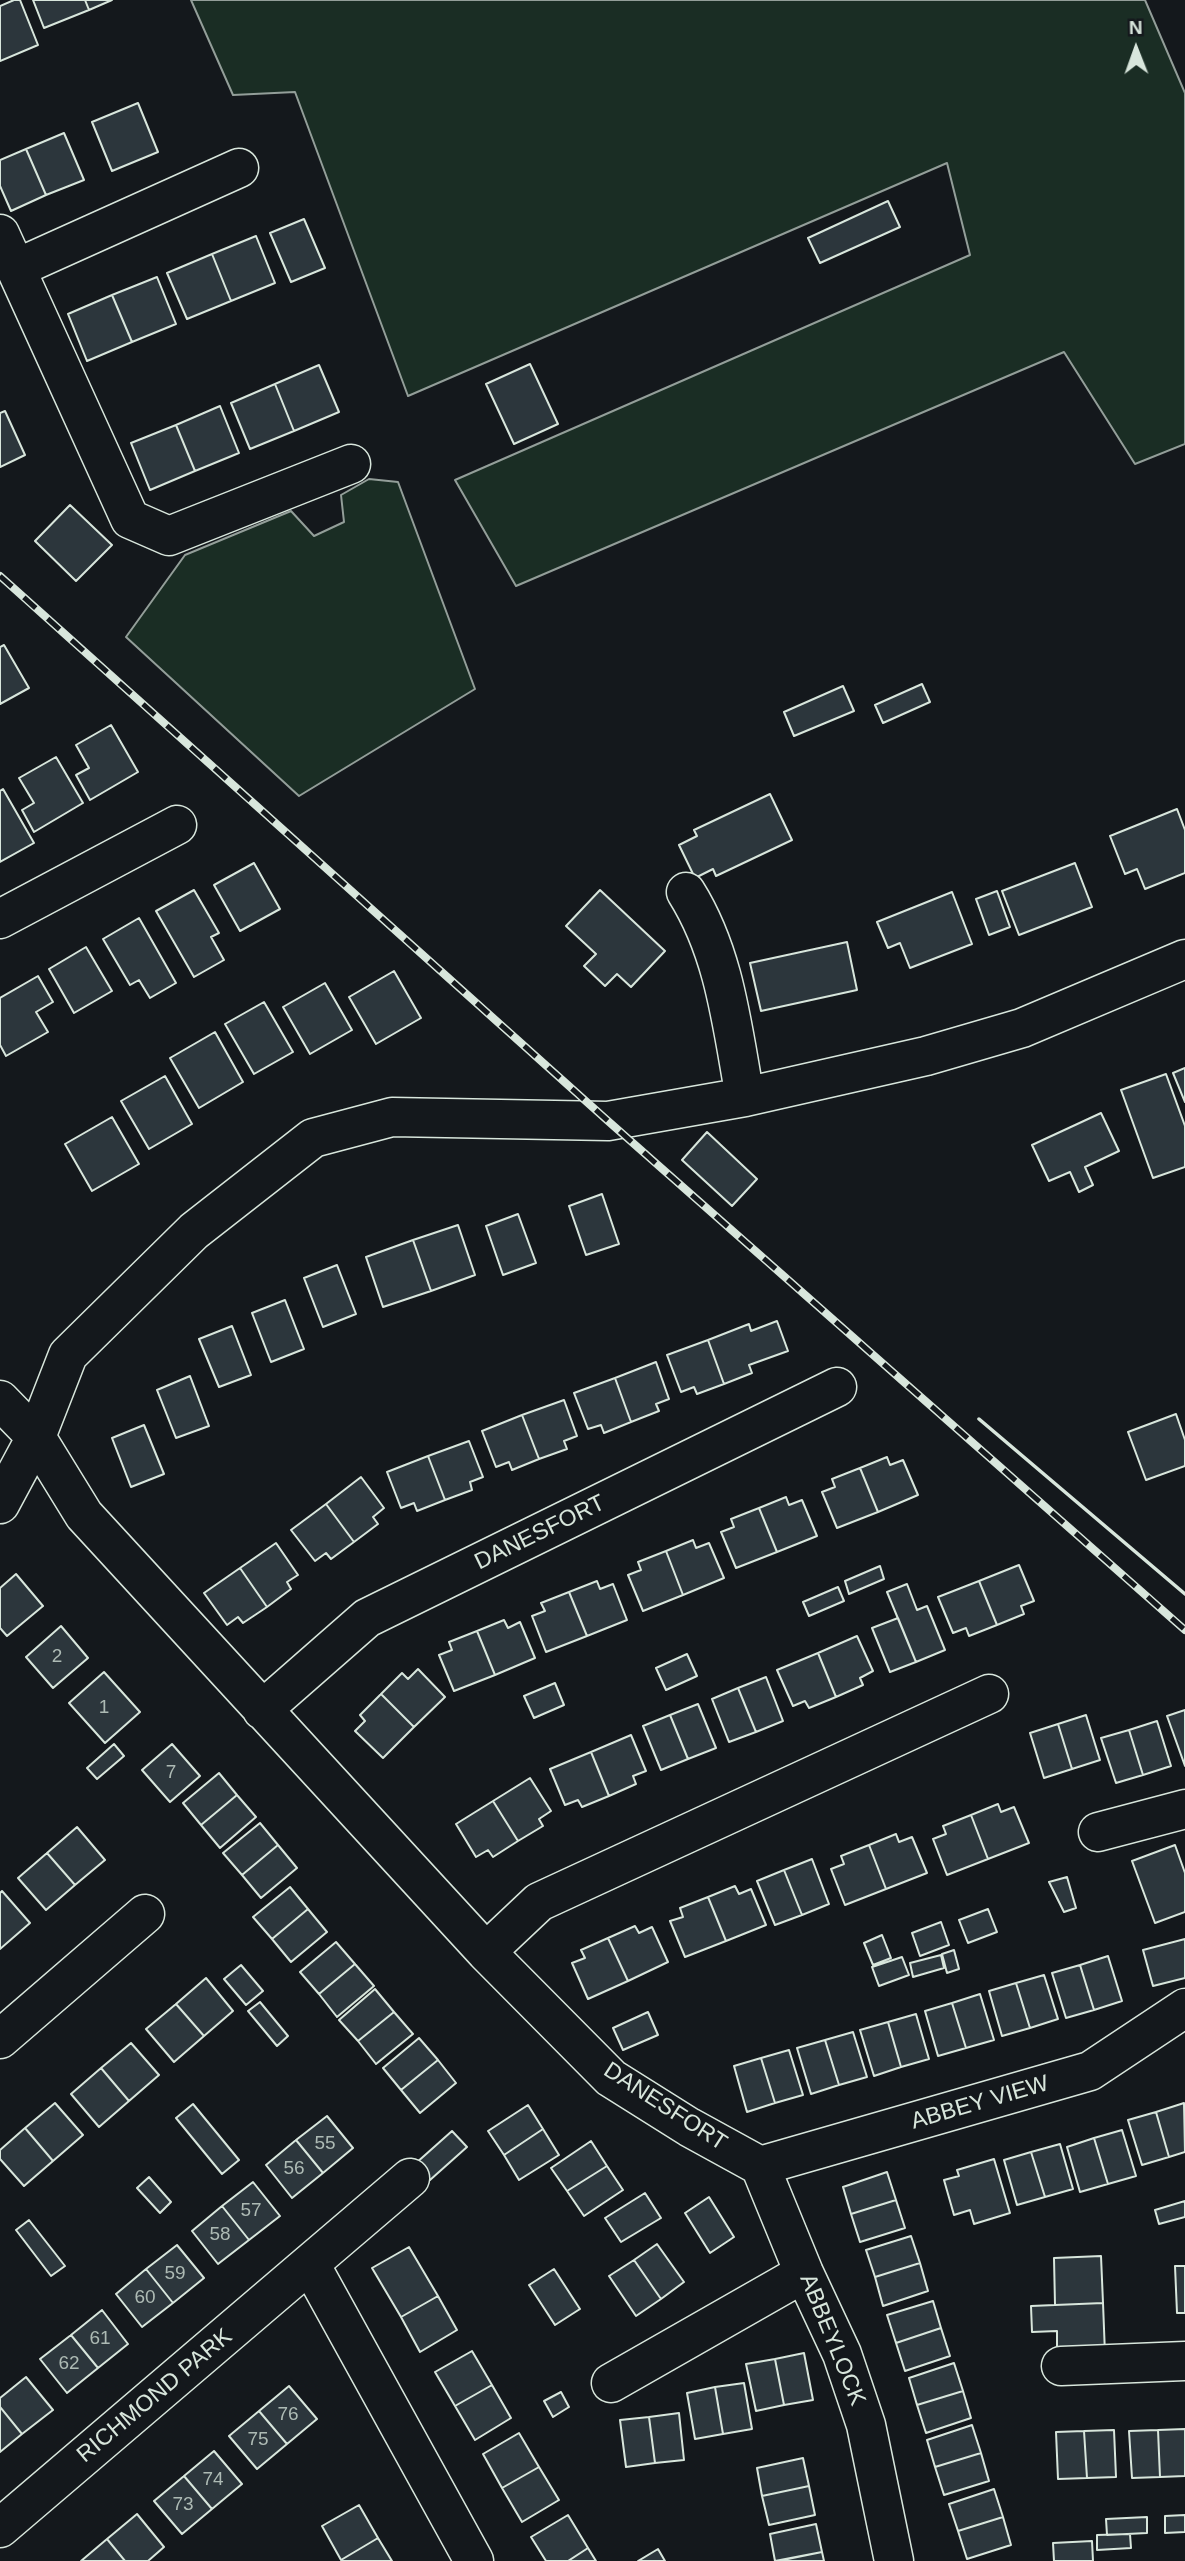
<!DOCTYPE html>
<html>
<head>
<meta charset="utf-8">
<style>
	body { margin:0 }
	#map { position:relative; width:1185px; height:2561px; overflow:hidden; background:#14181c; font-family:Helvetica,sans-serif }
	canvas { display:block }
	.north { position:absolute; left:1101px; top:14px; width:70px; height:70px; -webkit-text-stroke:5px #14181c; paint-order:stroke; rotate:359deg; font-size:19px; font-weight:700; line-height:28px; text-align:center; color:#d8e6dc }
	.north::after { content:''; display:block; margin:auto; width:24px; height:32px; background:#d8e6dc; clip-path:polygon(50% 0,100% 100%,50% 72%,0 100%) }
</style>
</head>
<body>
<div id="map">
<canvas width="1185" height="2561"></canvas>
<div class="north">N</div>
</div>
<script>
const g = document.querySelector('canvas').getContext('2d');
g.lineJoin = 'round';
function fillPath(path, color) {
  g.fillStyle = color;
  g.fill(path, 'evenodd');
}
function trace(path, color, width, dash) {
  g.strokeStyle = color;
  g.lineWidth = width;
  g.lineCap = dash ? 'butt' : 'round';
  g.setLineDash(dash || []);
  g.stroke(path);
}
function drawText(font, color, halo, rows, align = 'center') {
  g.font = font + ' Helvetica,sans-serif';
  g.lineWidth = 5;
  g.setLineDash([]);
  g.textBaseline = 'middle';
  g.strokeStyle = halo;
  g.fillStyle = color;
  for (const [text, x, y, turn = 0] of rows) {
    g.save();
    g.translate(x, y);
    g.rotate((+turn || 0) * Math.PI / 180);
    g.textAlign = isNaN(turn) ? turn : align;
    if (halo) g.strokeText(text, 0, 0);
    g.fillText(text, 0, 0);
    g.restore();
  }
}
const green = new Path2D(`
	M191,0H1145L1185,93V444L1135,464L1064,352L516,586L455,480L970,255L947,163L408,396L295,92L233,95Z
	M369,479L398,482L475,689L299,796L126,637L185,555L291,511L314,536L344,522L341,495Z`);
const building = new Path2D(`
	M14,0H20L38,45L0,61V6Z
	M33,0H85L89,10L44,28Z
	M85,0H112L89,10Z
	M138,103L158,152L112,171L92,122Z
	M64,133L84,180L46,195L26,149Z
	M26,149L46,195L11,211L0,186V160Z
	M888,201L900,227L820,263L808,238Z
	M304,219L325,268L291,282L270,233Z
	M256,236L275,283L231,301L212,254Z
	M212,254L231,301L187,319L167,273Z
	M157,277L176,324L132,342L112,295Z
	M112,295L132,342L87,361L68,314Z
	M530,364L558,424L514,444L486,384Z
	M319,365L339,412L294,431L275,384Z
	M275,384L294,431L250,449L231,403Z
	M220,406L239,453L195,471L176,425Z
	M5,411L25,455L0,467V413Z
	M176,425L195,471L150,490L131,443Z
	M70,505L112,545L76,581L35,541Z
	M4,645L29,688L0,704V647Z
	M922,684L930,702L883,723L875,705Z
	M843,686L854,711L794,736L784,712Z
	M111,725L138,772L90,800L76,775L89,768L76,745Z
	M56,757L83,803L34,832L22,810L34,803L19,778Z
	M3,789L34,843L0,862V791Z
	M770,794L792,840L716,876L713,869L695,878L679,845L697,836L694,830Z
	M1177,809L1185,830V873L1145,889L1137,869L1125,874L1110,836Z
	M254,863L280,909L240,931L214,885Z
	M1075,863L1092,907L1019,935L1002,891Z
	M194,890L219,933L211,937L224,960L194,977L156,911Z
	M600,890L665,951L631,987L617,974L605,986L584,966L596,954L566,926Z
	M997,891L1010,927L989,935L976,899Z
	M952,892L972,944L910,968L900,943L888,948L877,922Z
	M139,918L176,983L150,998L139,980L130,985L103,939Z
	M847,942L857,990L761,1011L750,963Z
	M86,947L112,991L74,1013L49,969Z
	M394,971L421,1018L376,1044L349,997Z
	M38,976L53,1002L36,1012L48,1032L6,1056L0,1045V998Z
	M325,983L352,1030L310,1054L283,1007Z
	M264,1002L293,1052L254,1074L225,1024Z
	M215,1032L243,1082L199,1108L170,1058Z
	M1185,1068V1102L1173,1073Z
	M1166,1074L1185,1126V1167L1153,1178L1121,1090Z
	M165,1076L192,1124L149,1149L121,1101Z
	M1101,1113L1119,1151L1085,1167L1093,1185L1079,1192L1070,1172L1049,1181L1032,1145Z
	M112,1117L139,1164L92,1191L65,1144Z
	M707,1132L757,1179L732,1206L682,1160Z
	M602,1194L619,1244L586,1255L569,1206Z
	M518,1214L536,1263L503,1275L486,1226Z
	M458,1225L475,1275L431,1291L413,1240Z
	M413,1240L431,1291L383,1307L366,1257Z
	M337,1265L356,1314L323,1327L304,1278Z
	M285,1300L304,1349L271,1362L252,1313Z
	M777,1321L788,1351L749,1365L752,1373L724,1384L708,1340L749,1324L751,1331Z
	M232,1326L251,1375L219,1387L199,1339Z
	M708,1340L724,1384L697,1394L694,1387L681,1392L667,1355Z
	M656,1362L669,1399L656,1404L659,1411L631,1422L615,1378Z
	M190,1376L209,1426L176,1438L157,1390Z
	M615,1378L631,1422L604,1433L601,1425L588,1429L574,1393Z
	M564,1400L577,1436L564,1441L567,1449L539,1459L522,1415Z
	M1176,1414L1185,1440V1466L1146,1480L1128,1432Z
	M522,1415L539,1459L512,1470L509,1462L496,1467L482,1431Z
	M144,1425L164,1474L131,1487L112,1438Z
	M469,1441L483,1477L470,1482L472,1490L445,1500L428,1456Z
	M428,1456L445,1500L417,1511L414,1503L401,1508L387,1472Z
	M887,1457L890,1465L903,1460L918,1495L878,1512L860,1468Z
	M860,1468L878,1512L837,1528L822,1492L835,1487L832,1479Z
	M361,1477L384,1508L373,1517L378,1524L354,1542L326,1504Z
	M786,1497L789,1505L802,1500L817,1536L777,1552L759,1508Z
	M326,1504L354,1542L331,1559L326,1553L315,1561L291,1530Z
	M759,1508L777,1552L736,1568L721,1532L734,1527L731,1519Z
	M693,1540L696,1548L709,1543L724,1578L683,1595L666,1551Z
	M276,1543L298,1575L287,1582L291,1589L267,1607L240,1568Z
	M666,1551L683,1595L643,1611L628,1575L641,1570L638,1562Z
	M1019,1565L1034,1601L1021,1606L1024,1614L997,1625L979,1581Z
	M880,1566L884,1579L849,1594L845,1581Z
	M240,1568L267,1607L243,1623L238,1617L227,1625L204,1593Z
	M16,1574L43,1606L7,1636L0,1628V1588Z
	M597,1581L600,1589L613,1584L627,1620L587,1636L569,1592Z
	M979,1581L997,1625L969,1636L966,1628L953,1633L938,1597Z
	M907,1584L917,1610L927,1606L945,1650L916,1662L887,1592Z
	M838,1587L844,1601L809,1616L803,1602Z
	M569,1592L587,1636L546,1652L532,1616L545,1611L541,1603Z
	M898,1618L916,1662L890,1672L872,1628Z
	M504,1620L508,1628L520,1622L535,1658L495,1675L477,1631Z
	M61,1626L88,1658L53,1688L26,1657Z
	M477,1631L495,1675L454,1691L439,1655L452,1650L449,1642Z
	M857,1636L873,1671L860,1678L863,1685L836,1697L818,1653Z
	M818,1653L836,1697L809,1708L805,1701L793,1706L777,1670Z
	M687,1654L697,1676L666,1690L656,1668Z
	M418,1669L445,1697L414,1727L381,1694L402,1673L408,1679Z
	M104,1672L140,1712L105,1743L69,1703Z
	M766,1677L783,1721L756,1732L738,1688Z
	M555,1683L564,1705L534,1718L524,1696Z
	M738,1688L756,1732L729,1742L712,1699Z
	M381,1694L414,1727L383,1758L355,1731L365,1721L360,1715Z
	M698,1704L716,1748L688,1759L670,1715Z
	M1185,1710V1766L1167,1716Z
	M670,1715L688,1759L661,1770L643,1726Z
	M1086,1715L1100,1760L1072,1769L1058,1724Z
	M1157,1721L1171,1766L1143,1775L1129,1730Z
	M1058,1724L1072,1769L1044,1778L1030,1733Z
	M1129,1730L1143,1775L1116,1783L1101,1738Z
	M631,1735L646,1771L633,1776L636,1784L609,1796L591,1752Z
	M114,1744L124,1756L97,1779L87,1768Z
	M172,1744L200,1776L170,1802L142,1770Z
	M591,1752L609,1796L582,1807L578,1800L565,1805L550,1769Z
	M219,1773L237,1795L201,1825L183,1803Z
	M530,1778L551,1811L539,1819L543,1826L518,1841L493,1801Z
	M237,1795L256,1817L220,1848L201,1825Z
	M493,1801L518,1841L493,1857L488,1850L476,1857L456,1824Z
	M998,1804L1001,1812L1014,1807L1029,1843L988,1859L971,1815Z
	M971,1815L988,1859L947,1875L933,1839L946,1834L943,1826Z
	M260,1823L278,1845L242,1875L223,1853Z
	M77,1827L105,1860L75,1885L47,1853Z
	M896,1834L899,1842L912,1837L927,1873L886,1889L869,1845Z
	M278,1845L297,1868L261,1898L242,1875Z
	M869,1845L886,1889L845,1905L831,1869L844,1864L841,1856Z
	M1175,1845L1185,1873V1912L1155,1923L1132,1861Z
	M47,1853L75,1885L46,1910L18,1878Z
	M812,1859L829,1904L802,1915L784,1870Z
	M784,1870L802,1915L775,1925L757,1881Z
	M1067,1877L1076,1908L1064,1912L1049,1882Z
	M735,1886L739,1894L751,1889L766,1925L726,1941L708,1897Z
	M290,1887L308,1909L272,1939L253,1917Z
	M2,1891L30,1923L0,1949V1893Z
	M708,1897L726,1941L685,1957L670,1921L683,1917L680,1908Z
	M308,1909L327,1932L291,1962L272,1939Z
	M988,1909L997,1932L968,1943L959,1920Z
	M941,1922L949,1945L920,1956L912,1933Z
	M635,1926L639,1933L652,1927L668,1962L628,1981L608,1938Z
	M882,1935L891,1958L873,1965L864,1943Z
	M608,1938L628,1981L588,1999L572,1963L585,1958L581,1950Z
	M1185,1939V1978L1153,1986L1143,1950Z
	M336,1942L355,1964L319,1994L300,1972Z
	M954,1950L959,1969L947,1973L942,1954Z
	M941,1955L944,1968L913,1977L910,1963Z
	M1108,1956L1122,2001L1094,2010L1080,1965Z
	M902,1957L909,1975L879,1986L872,1967Z
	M355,1964L374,1986L337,2017L319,1994Z
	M241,1965L263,1991L246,2005L224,1979Z
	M1080,1965L1094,2010L1066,2018L1052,1973Z
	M1044,1975L1058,2019L1030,2028L1016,1983Z
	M206,1978L233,2011L204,2036L176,2004Z
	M1016,1983L1030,2028L1002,2036L989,1991Z
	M375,1989L394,2012L358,2041L339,2020Z
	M980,1994L994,2040L966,2048L952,2003Z
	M260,2002L288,2036L277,2046L248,2011Z
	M952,2003L966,2048L938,2056L925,2011Z
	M176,2004L204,2036L174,2062L146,2029Z
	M394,2012L413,2034L376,2064L358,2041Z
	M648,2012L658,2035L623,2050L613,2028Z
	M916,2014L929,2059L901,2067L888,2022Z
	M888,2022L901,2067L874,2076L860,2030Z
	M853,2032L867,2077L839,2085L825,2040Z
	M419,2038L438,2060L401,2090L383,2068Z
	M825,2040L839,2085L811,2094L797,2048Z
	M131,2043L159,2075L129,2101L101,2068Z
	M789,2050L803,2095L775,2103L761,2058Z
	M761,2058L775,2103L747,2112L734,2066Z
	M438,2060L456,2083L420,2113L401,2090Z
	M101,2068L129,2101L99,2127L71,2094Z
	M55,2103L83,2135L53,2161L25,2128Z
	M1184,2103L1185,2152L1169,2157L1156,2112Z
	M193,2104L239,2160L222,2174L176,2118Z
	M528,2105L543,2129L504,2155L488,2131Z
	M1156,2112L1169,2157L1142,2165L1128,2120Z
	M327,2116L353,2148L323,2173L296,2140Z
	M25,2128L53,2161L24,2186L0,2159V2150Z
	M543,2129L559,2155L519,2180L504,2155Z
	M1122,2130L1136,2176L1108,2184L1094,2138Z
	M452,2131L467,2147L430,2180L415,2164Z
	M1094,2138L1108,2184L1080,2192L1067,2147Z
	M296,2140L323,2173L292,2198L266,2165Z
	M591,2141L607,2166L567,2191L551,2168Z
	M1060,2144L1073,2189L1045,2197L1031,2152Z
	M1031,2152L1045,2197L1017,2205L1004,2160Z
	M994,2159L1010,2213L974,2224L970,2210L954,2215L944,2180L959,2176L957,2170Z
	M607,2166L623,2190L584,2216L567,2191Z
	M887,2172L896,2200L851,2214L843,2187Z
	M149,2177L171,2202L160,2213L137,2188Z
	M253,2182L280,2216L249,2240L222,2206Z
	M645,2193L661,2218L621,2242L605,2218Z
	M709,2197L734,2237L710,2253L685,2213Z
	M896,2200L905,2228L860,2242L851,2214Z
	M1185,2201V2217L1159,2224L1155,2210Z
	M222,2206L249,2240L218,2264L192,2231Z
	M29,2220L65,2266L51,2276L16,2230Z
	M911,2236L920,2263L875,2277L866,2250Z
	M657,2244L684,2282L661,2299L634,2260Z
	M177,2245L204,2278L173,2303L146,2269Z
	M409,2247L438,2296L401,2317L372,2268Z
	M1101,2256L1103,2303L1055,2305L1054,2258Z
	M634,2260L661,2299L636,2316L609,2276Z
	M920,2263L928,2291L883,2306L875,2277Z
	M1175,2266H1185V2313H1177Z
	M146,2269L173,2303L142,2327L116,2294Z
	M554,2269L580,2309L555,2325L529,2285Z
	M438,2296L457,2330L420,2352L401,2317Z
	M933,2301L941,2328L896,2343L887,2315Z
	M1103,2303L1105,2354L1057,2356V2331L1032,2332L1031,2306Z
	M102,2310L128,2344L98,2368L71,2335Z
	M941,2328L950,2356L905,2371L896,2343Z
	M71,2335L98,2368L67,2393L40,2359Z
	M472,2351L492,2385L455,2406L435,2372Z
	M804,2353L813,2400L784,2405L775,2359Z
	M775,2359L784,2405L756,2411L746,2364Z
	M954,2363L963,2391L917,2405L909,2378Z
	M26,2377L53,2410L22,2434L0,2407V2398Z
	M744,2383L752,2429L723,2434L715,2387Z
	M492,2385L511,2418L475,2440L455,2406Z
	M289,2386L317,2419L287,2444L259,2411Z
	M715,2387L723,2434L695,2439L687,2393Z
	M963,2391L971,2418L926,2433L917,2405Z
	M561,2392L569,2407L553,2417L544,2401Z
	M0,2407L22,2434L0,2452Z
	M259,2411L287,2444L257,2469L229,2436Z
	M679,2413L684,2460L655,2463L649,2417Z
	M649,2417L655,2463L626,2467L620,2420Z
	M972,2425L981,2453L935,2467L927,2440Z
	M1185,2429V2476L1160,2477L1158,2430Z
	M1114,2430L1116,2477L1087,2478L1084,2431Z
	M1158,2430L1160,2477L1132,2478L1129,2431Z
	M1084,2431L1087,2478L1058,2479L1056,2432Z
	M519,2433L539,2467L502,2488L483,2454Z
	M214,2451L242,2484L212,2509L184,2476Z
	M981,2453L989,2481L944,2495L935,2467Z
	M803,2458L809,2486L762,2496L757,2468Z
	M539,2467L559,2500L522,2522L502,2488Z
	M184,2476L212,2509L182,2534L154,2501Z
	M809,2486L815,2515L769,2525L762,2496Z
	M994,2489L1003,2517L958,2531L949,2504Z
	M359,2505L378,2538L341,2560L322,2526Z
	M137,2514L164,2547L148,2561H125L107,2539Z
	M568,2515L588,2548L568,2561H546L531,2537Z
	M1185,2515V2532L1165,2533V2516Z
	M1003,2517L1011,2545L967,2559L958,2531Z
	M1147,2517V2533L1107,2535L1106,2519Z
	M816,2524L822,2552L775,2561L770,2534Z
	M1130,2534L1131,2548L1097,2550V2535Z
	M378,2538L392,2561H342L341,2560Z
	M107,2539L125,2561H81Z
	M1092,2541L1093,2561H1054L1053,2543Z
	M588,2548L596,2561H568Z
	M658,2549L665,2561H638Z
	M822,2552L824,2561H778Z`);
const minor = new Path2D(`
	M0,234L130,519L169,536L351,464
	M17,268L239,168
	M686,892C725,954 732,1026 745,1097
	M0,919L177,825
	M0,1400L36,1437L84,1515L486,1952L611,2078L689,2127L760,2166
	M0,1504L36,1437L68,1355L194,1231L313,1138L392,1117L608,1121L745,1097L926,1056L1022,1028L1185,959
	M262,1710L367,1618L837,1387
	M1098,1832L1185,1809
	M486,1952L539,1902L989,1694
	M0,2039L145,1914
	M760,2166L1090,2071L1185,2008
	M760,2166L804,2273L842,2354L866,2425L894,2561
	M310,2264L474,2561
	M1061,2366L1185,2361
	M611,2383L804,2273
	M0,2528L410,2178`);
const rail = new Path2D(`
	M0,576L608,1121L1185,1630`);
const wall = new Path2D(`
	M979,1419L1185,1594`);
const numberNames = [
	["2",57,1657],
	["1",104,1708],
	["7",171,1773],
	["55",325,2144],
	["56",294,2169],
	["57",251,2211],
	["58",220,2235],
	["59",175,2274],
	["60",145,2298],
	["61",100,2339],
	["62",69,2364],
	["76",288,2415],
	["75",258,2440],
	["74",213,2480],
	["73",183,2505]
];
const streetNames = [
	["DANESFORT",540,1533,-26],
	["ABBEY VIEW",980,2103,-16],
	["DANESFORT",665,2107,33],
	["ABBEYLOCK",832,2340,68],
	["RICHMOND PARK",155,2396,-40]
];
fillPath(green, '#1a2d24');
trace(green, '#939e99', 2);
fillPath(building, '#2c363c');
trace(building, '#d8e6dc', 2);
trace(minor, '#d8e6dc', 41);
trace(minor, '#14181c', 38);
trace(rail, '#d8e6dc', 8);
trace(rail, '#14181c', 5, [16]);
trace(wall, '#d8e6dc', 3.5);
drawText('19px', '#adbab4', null, numberNames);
drawText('23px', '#d8e6dc', '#14181c', streetNames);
</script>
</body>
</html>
